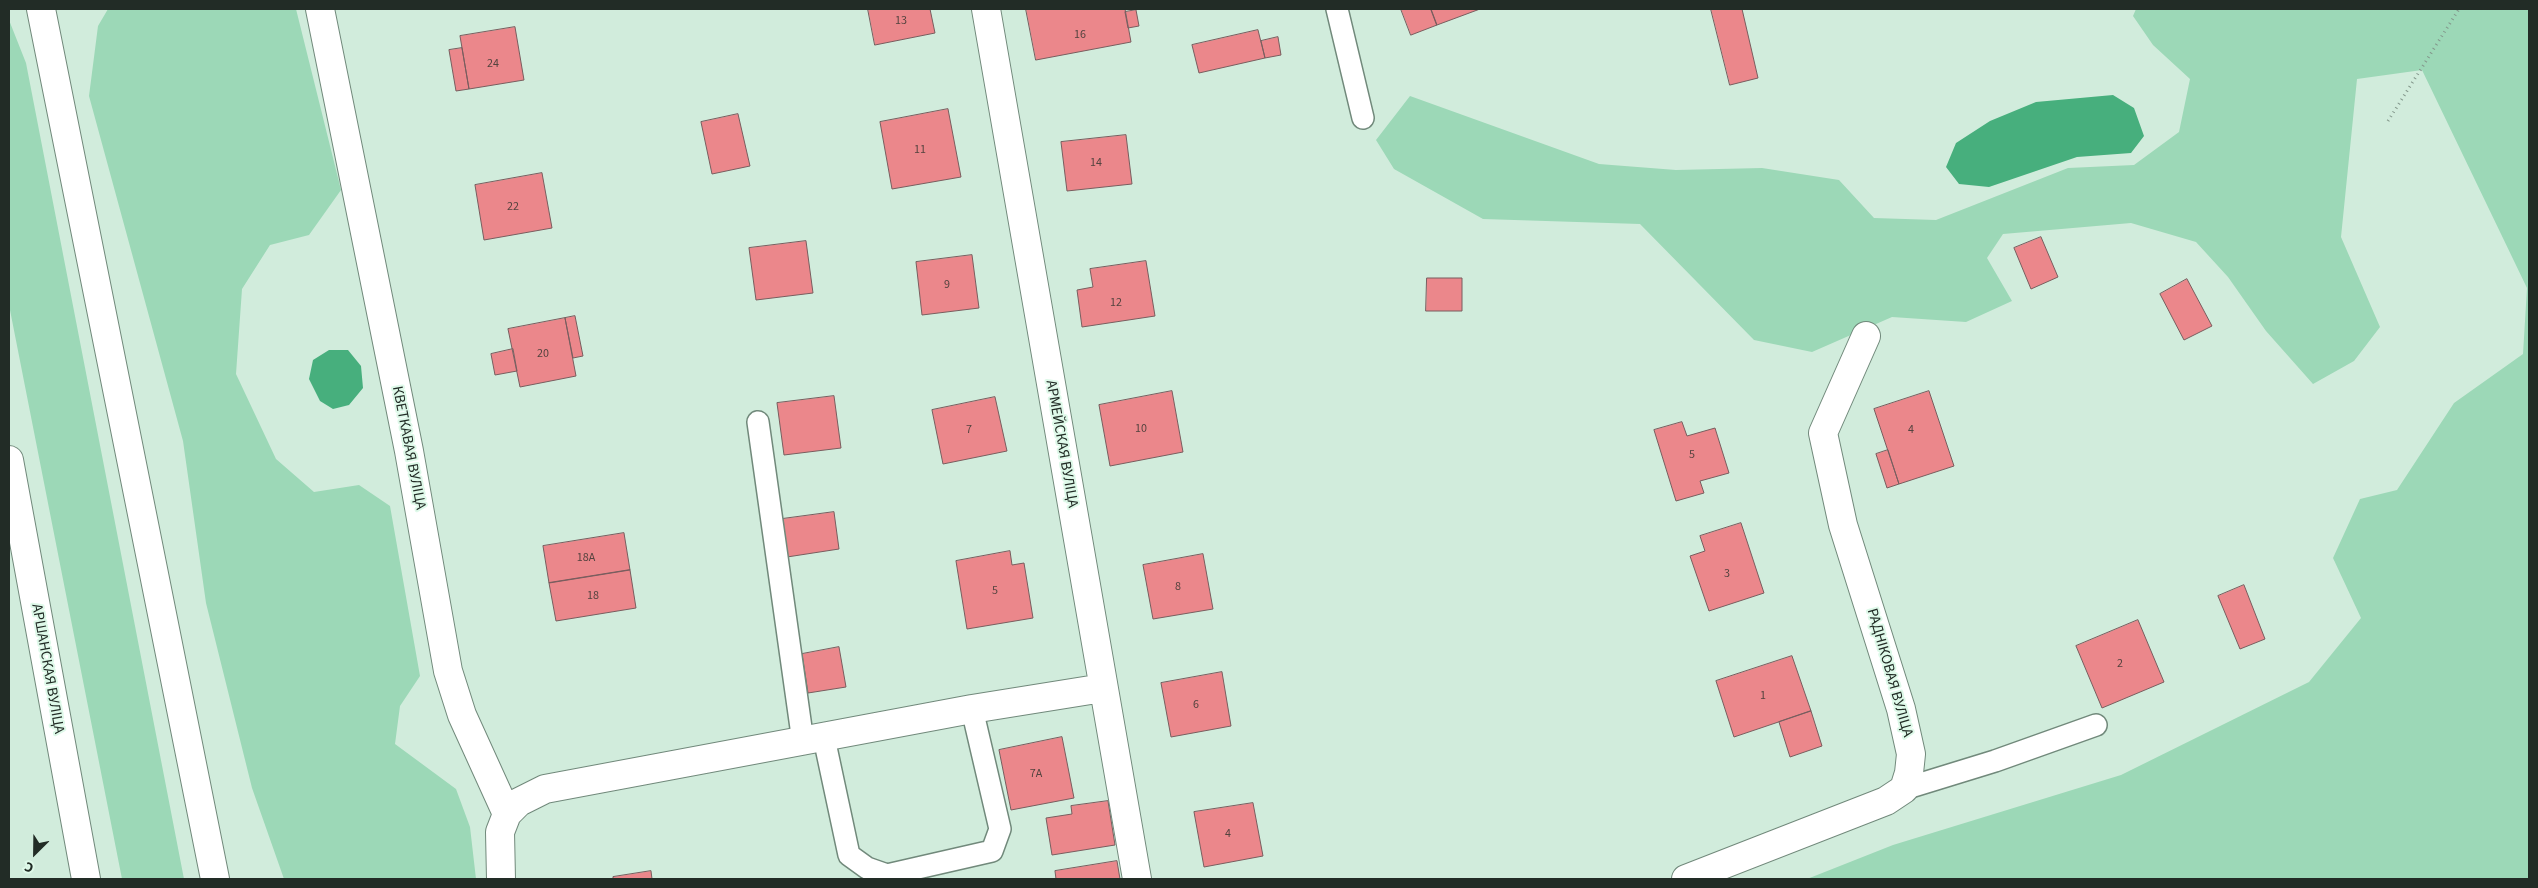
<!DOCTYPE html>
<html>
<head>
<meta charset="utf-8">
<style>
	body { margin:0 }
	#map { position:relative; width:2538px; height:888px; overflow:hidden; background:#d1ecdc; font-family:"Source Sans 3",sans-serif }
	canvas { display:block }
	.frame { position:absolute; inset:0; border:10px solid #222c26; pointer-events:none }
	.north { position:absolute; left:10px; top:828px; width:50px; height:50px; -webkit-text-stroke:4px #def9e9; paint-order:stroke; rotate:203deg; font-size:14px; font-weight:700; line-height:20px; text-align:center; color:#222c26 }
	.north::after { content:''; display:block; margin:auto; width:18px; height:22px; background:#222c26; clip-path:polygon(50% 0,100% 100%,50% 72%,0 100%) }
</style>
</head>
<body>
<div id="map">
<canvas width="2538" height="888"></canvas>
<div class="frame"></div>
<div class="north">С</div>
</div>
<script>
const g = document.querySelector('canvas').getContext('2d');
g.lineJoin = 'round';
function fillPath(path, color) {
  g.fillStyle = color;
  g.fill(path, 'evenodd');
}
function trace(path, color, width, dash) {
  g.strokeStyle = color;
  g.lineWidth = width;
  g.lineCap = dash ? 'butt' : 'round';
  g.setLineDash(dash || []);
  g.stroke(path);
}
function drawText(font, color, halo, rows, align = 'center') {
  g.font = font + ' "Source Sans 3",sans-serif';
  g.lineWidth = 4;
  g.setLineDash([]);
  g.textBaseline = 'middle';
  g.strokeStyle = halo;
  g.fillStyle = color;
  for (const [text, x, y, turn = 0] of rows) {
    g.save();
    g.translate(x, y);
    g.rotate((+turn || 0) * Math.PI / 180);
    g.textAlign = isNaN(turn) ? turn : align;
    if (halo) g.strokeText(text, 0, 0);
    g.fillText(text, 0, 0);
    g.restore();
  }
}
const green = new Path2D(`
	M108,9H296L341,190L309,235L270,245L242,289L236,374L276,459L314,492L359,485L390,506L420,676L400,706L395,744L456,789L470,827L476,879H284L252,788L206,603L183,441L89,96L98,26Z
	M2136,9H2529V879H1807L1893,845L2121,775L2309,682L2361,618L2333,558L2360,499L2397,490L2454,403L2523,354L2527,288L2422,70L2357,79L2341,237L2380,327L2354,361L2313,384L2266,331L2228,277L2196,242L2131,223L2003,234L1987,258L2012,301L1966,322L1892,317L1812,352L1754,340L1640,224L1483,219L1394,169L1376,140L1410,96L1599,164L1676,170L1762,168L1839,180L1874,218L1936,220L2068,168L2134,165L2179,132L2190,79L2153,45L2133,16Z
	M9,20L26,63L184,879H122L9,305Z`);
const water = new Path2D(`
	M2113,95L2134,108L2144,136L2131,153L2077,157L1989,187L1959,184L1946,167L1956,143L1990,121L2036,102Z
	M329,350H348L361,366L363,388L349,405L333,409L320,401L309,379L313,360Z`);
const building = new Path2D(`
	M868,9H930L935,33L875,45Z
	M1026,9H1125L1131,42L1036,60Z
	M1401,9H1431L1437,25L1411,35Z
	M1431,9H1480L1437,25Z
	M1711,9H1742L1758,78L1730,85Z
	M1136,10L1139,26L1128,28L1125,12Z
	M515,27L524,80L469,89L460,36Z
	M1258,30L1265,58L1199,73L1192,45Z
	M1278,37L1281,55L1265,58L1261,41Z
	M462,48L469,89L456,91L449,50Z
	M948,109L961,177L892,189L880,122Z
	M738,114L750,166L712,174L701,122Z
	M1126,135L1132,184L1067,191L1061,142Z
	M542,173L552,228L484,240L475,185Z
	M2041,237L2058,277L2031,289L2014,248Z
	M806,241L813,293L756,300L749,248Z
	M972,255L979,308L922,315L916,262Z
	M1146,261L1155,316L1082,327L1077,290L1093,287L1090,269Z
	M1427,278H1462V311H1426Z
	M2187,279L2212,326L2184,340L2160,294Z
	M575,316L583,356L573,358L565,318Z
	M565,318L576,376L520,387L508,329Z
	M513,349L517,371L495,375L491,354Z
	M1172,391L1183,452L1110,466L1099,405Z
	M1929,391L1954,466L1899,484L1874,409Z
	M834,396L841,448L784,455L777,403Z
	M995,397L1007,451L943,464L932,410Z
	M1682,422L1687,436L1715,428L1729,473L1700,481L1704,493L1676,501L1654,430Z
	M1888,450L1899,484L1887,488L1876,454Z
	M834,512L839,549L787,557L782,519Z
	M1741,523L1764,593L1709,611L1690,556L1705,551L1700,536Z
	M624,533L630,570L549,583L543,546Z
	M1010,551L1012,565L1024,563L1033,618L967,629L956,561Z
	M1203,554L1213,609L1153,619L1143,565Z
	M630,570L636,608L556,621L549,583Z
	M2244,585L2265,639L2240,649L2218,596Z
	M2138,620L2164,682L2102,708L2076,646Z
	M839,647L846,687L808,693L802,654Z
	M1792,656L1811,711L1734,737L1716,681Z
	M1222,672L1231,726L1171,737L1161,683Z
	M1811,711L1822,746L1790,757L1779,722Z
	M1062,737L1074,798L1011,810L999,750Z
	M1108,801L1115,845L1052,855L1046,818L1072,814L1071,806Z
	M1253,803L1263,856L1204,867L1194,812Z
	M1117,861L1120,879H1056L1055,871Z
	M651,871L652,879H613V877Z`);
const path = new Path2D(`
	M2388,121L2459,9`);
const lane = new Path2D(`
	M1337,9L1363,118
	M758,422L803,742
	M824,738L849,855L867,868L887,875L992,851L1000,829L972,709
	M1904,789L1995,761L2096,725`);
const street = new Path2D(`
	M41,9L215,879
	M320,9L409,451L448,671L462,715L507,814L500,832L501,879
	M986,9L1137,879
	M507,814L519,802L545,789L972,709L1103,688
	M1686,879L1886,801L1904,789L1909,773L1911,754L1901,709L1843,525L1823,433L1866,336`);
const primary = new Path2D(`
	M9,460L86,879`);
const numberNames = [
	["13",901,21],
	["16",1080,35],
	["24",493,64],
	["11",920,150],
	["14",1096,163],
	["22",513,207],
	["9",947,285],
	["12",1116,303],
	["20",543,354],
	["10",1141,429],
	["7",969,430],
	["4",1911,430],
	["5",1692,455],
	["18А",586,558],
	["3",1727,574],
	["8",1178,587],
	["5",995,591],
	["18",593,596],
	["2",2120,664],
	["1",1763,696],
	["6",1196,705],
	["7А",1036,774],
	["4",1228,834]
];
const streetNames = [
	["АРМЕЙСКАЯ ВУЛІЦА",1061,444,80],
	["КВЕТКАВАЯ ВУЛІЦА",408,448,79],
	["АРШАНСКАЯ ВУЛІЦА",47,669,80],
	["РАДНІКОВАЯ ВУЛІЦА",1889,673,74]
];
fillPath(green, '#9cd8b7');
fillPath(water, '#47af7d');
fillPath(building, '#eb878b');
trace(building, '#785d5e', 1);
trace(lane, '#71897b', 24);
trace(street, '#71897b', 30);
trace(primary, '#71897b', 30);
trace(path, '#83978b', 3, [1, 4]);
trace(lane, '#fff', 21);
trace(street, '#fff', 28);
trace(primary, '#fff', 28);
drawText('12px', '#54433f', null, numberNames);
drawText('15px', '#222c26', '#def9e9', streetNames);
</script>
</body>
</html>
